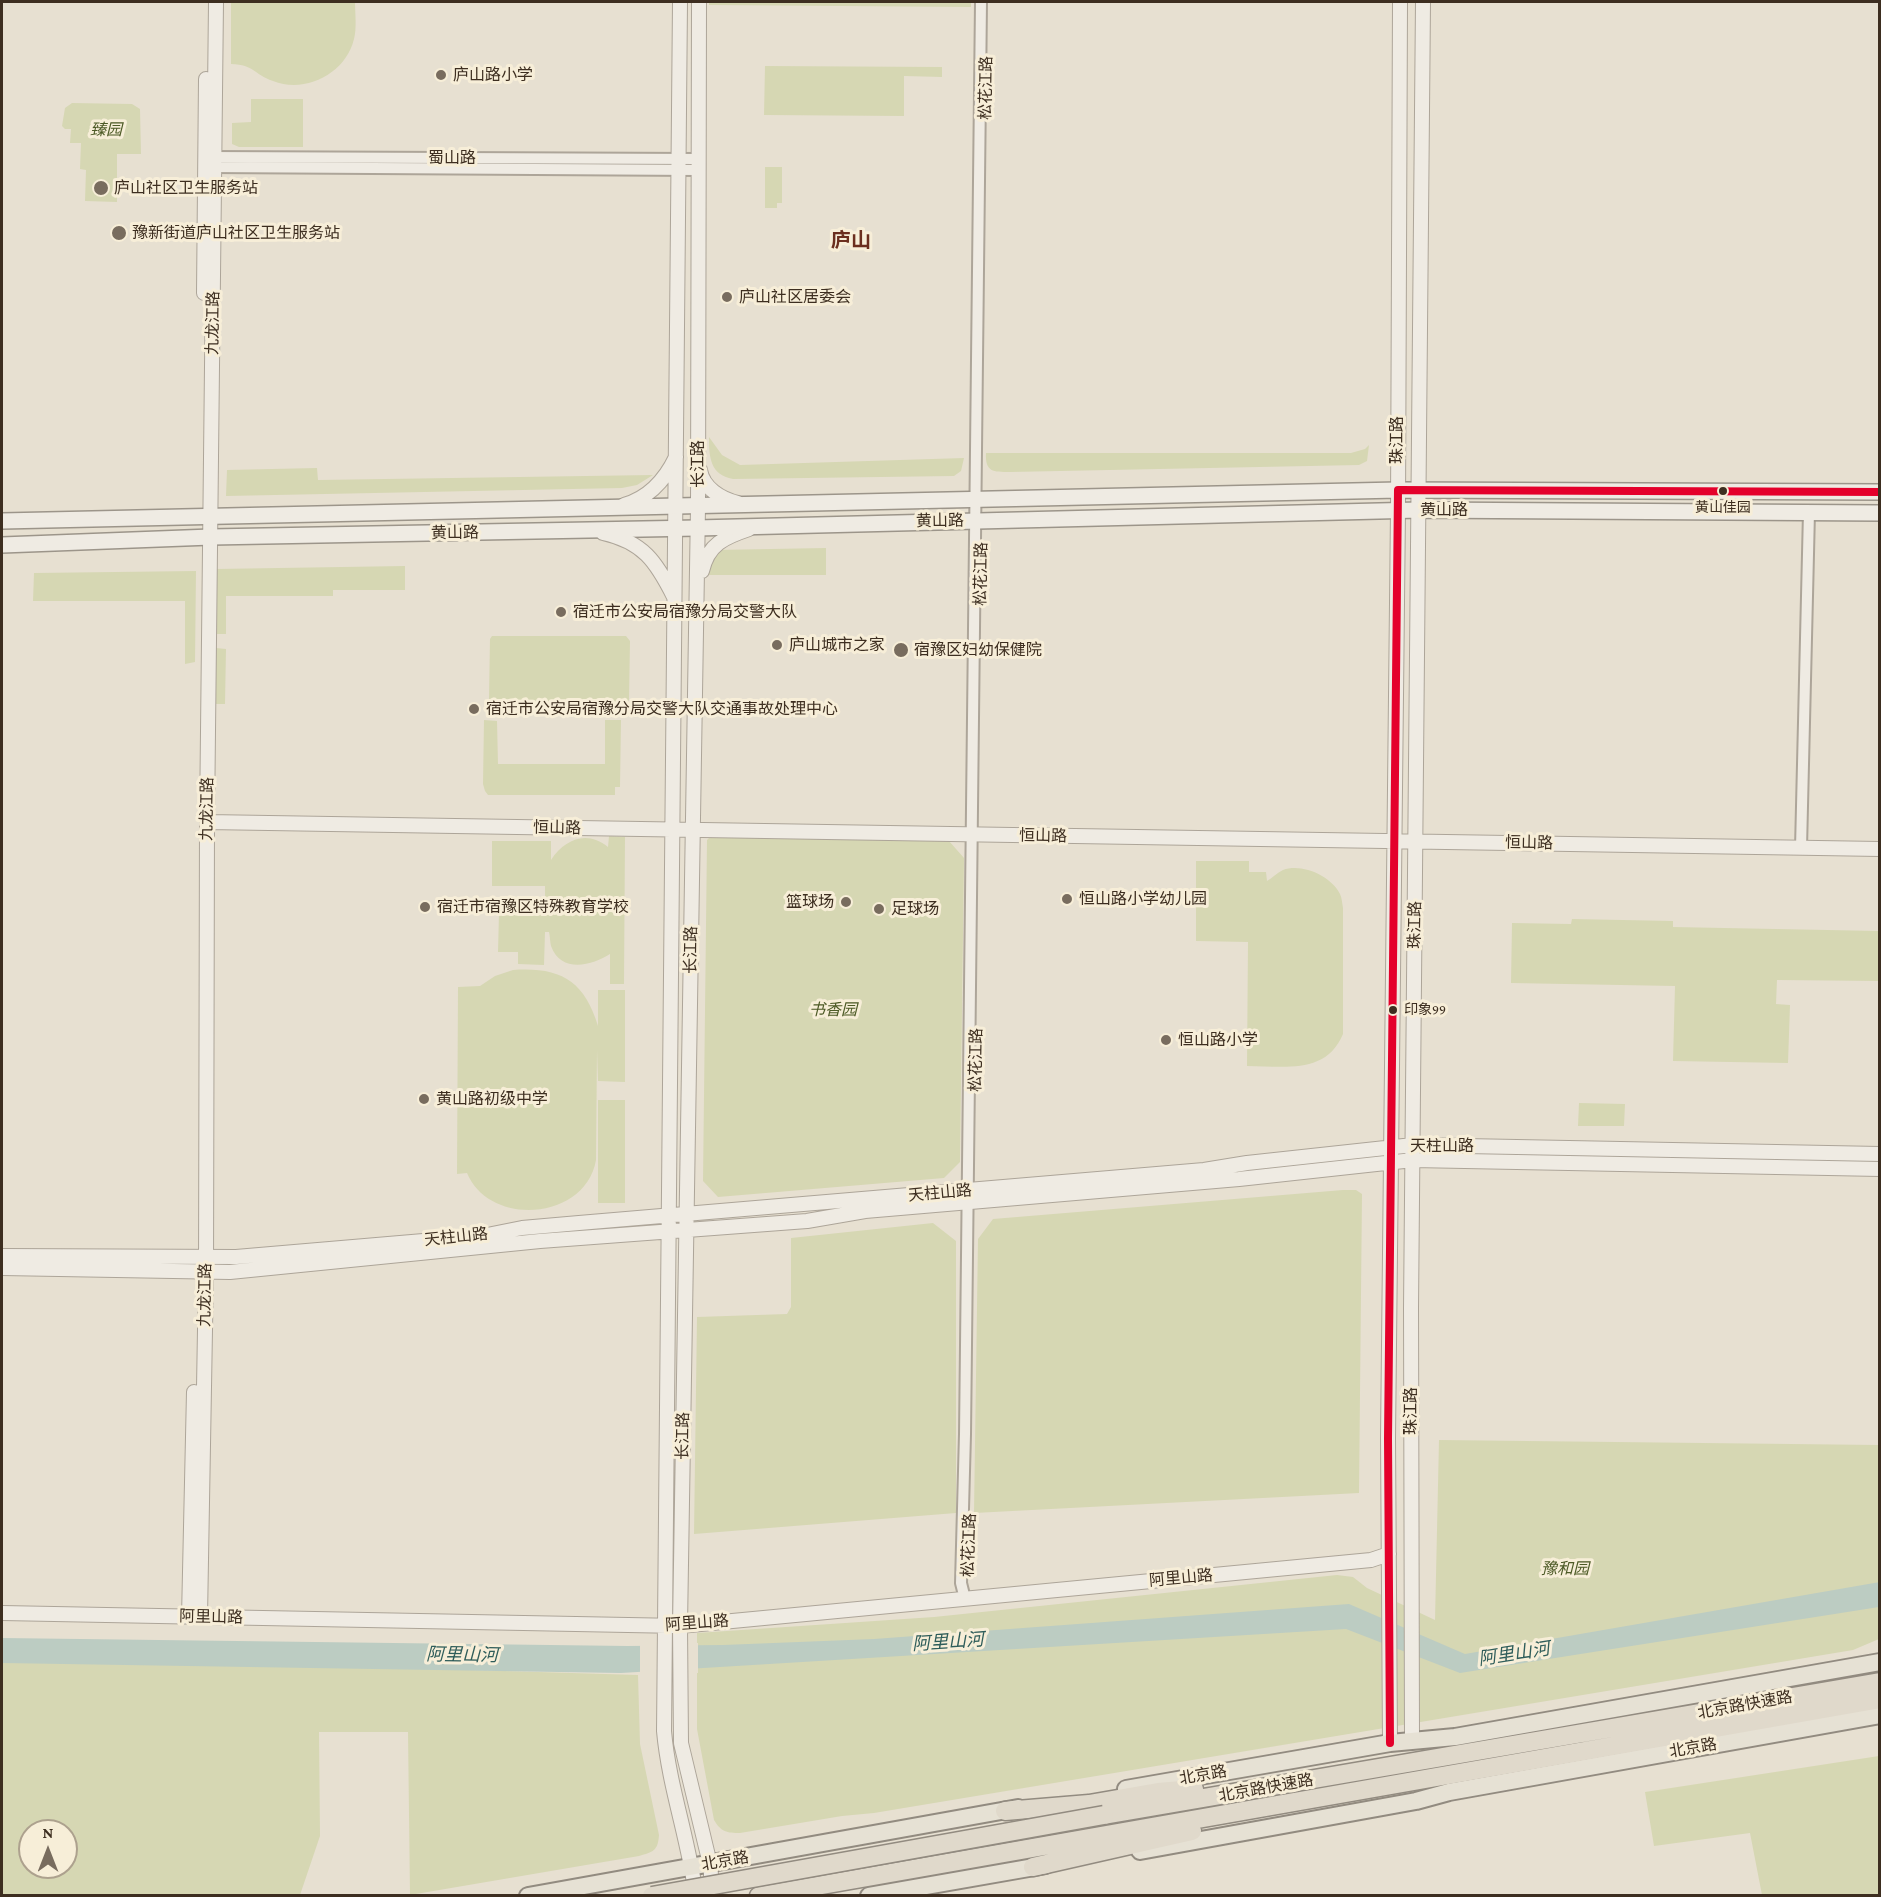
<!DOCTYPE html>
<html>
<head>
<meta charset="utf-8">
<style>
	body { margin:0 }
	#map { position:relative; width:1881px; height:1897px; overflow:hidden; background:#e7e0d1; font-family:"Crimson Pro",serif }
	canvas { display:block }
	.frame { position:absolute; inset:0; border:3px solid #3d2e20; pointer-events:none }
	.north { position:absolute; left:18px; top:1819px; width:60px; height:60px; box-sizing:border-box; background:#f7eed8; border:2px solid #ada18e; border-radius:50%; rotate:0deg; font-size:16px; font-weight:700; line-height:24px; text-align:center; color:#3d2e20 }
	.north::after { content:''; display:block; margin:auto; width:21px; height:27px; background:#786c5e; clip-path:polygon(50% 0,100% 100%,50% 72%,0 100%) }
</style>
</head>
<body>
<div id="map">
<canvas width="1881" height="1897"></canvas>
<div class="frame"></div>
<div class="north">N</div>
</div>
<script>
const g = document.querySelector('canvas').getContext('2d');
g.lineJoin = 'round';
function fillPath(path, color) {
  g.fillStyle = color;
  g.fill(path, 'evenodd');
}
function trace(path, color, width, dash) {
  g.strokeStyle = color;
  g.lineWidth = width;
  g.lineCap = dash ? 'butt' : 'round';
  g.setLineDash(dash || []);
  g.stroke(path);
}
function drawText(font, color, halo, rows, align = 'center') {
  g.font = font + ' "Crimson Pro","Noto Sans SC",serif';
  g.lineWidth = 6;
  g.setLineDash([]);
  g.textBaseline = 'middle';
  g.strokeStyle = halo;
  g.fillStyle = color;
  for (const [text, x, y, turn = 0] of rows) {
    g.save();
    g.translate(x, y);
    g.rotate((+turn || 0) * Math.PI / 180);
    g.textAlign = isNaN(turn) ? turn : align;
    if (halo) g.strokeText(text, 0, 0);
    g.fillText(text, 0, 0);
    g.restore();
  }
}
const green = new Path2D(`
	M231,2H355C355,13 357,28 354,39C346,73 306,94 273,81C253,74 255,65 231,64Z
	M709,2H971V7L709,5Z
	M765,66L942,67V77L904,76V116L764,115Z
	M251,99H303V147H239L232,144V123L251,122Z
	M72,103L132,104L140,109L141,154H117V202L85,201L86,170L80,169L81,143H70L71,129H65L62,126L65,108Z
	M765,167H782V203H777V208H765Z
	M709,437L722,455L740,465L964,458L961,471L954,476L733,479C710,475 709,457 709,437Z
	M1369,445L1367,461L1359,465L1010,472C993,472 985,472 986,453H1351L1365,449Z
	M317,468L318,480L653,475L637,485L622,488L226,496L227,470Z
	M826,548V575H708V563L715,550Z
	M405,566V590H333V596H226V634H216V569Z
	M196,571L195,662L185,664V601H33L34,573Z
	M492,636H626L630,641L629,700L626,703L491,704L489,699L490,639Z
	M216,648L226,649L225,704H215Z
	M484,720L497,721L498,764H605V720H621L620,787H615V795H488L485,791L483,784Z
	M609,836L625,837L624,984H610V954C593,965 561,974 551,946C550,942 550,936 549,932H545L544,965L518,964V952H498L499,913L545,914V886H492V841H551V860C565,839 587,830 608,847Z
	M710,837L949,841L964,858L960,1162L944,1178L718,1197L703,1181L707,840Z
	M1196,861H1249V872H1266L1267,881C1272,878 1277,873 1283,870C1302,863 1331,876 1340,894C1342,898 1342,903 1343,908V1034C1326,1075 1284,1066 1247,1066L1248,942L1196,941Z
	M1572,919L1673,921V927L1879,931V981L1777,980L1776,1004L1790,1005L1788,1063L1673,1061L1675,986L1511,983L1512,923L1571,924Z
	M513,970C560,967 584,980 598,1026V990H625V1082L598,1081L597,1050L596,1160C586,1220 490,1228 467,1173L457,1174L458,987L480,986L495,976Z
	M598,1100H625V1203H598Z
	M1579,1103L1625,1104L1624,1126H1578Z
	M1343,1190H1356L1362,1194L1359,1493L974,1513L978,1239L993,1219Z
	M933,1223L956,1241V1513L694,1534L697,1317L787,1314L791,1307V1238Z
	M1439,1440L1879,1445V1639L1853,1650L874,1813L842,1816L740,1833C727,1833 721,1832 714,1820L697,1729V1633L934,1617L1337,1575L1353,1577L1367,1588L1435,1620Z
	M2,1660L439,1669L638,1675L640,1744L659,1835C658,1851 653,1852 639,1856L410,1895L408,1732H319L320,1836L300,1895L2,1896ZM30,1831H66V1867H30Z
	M1879,1756V1895H1762L1750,1833L1654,1846L1645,1792Z`);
const water = new Path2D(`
	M1880,1582L1879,1607L1460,1673L1346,1629L621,1673L2,1663V1638L628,1646L723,1645L874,1639L1349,1604L1465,1654Z`);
const pier = new Path2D(`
	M640,1643H698V1673L640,1674Z`);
const minor = new Path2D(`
	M207,157L698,159
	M209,167L698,170
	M1801,848L1809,512
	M965,1599L961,1583L965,1434L981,2`);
const tertiary = new Path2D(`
	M680,2L664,1731C669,1787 689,1840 696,1896
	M699,2L698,507L680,1626L681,1743L710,1864L713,1896
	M204,293L206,79
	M700,470C703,488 721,499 738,503
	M624,505C649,498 665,480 676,457
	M603,533C643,542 656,561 674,597
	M702,571C708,544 725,537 749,529
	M207,822L1880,849
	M2,1256L236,1257L482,1236L522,1228L579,1223L1204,1170L1247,1163L1413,1145L1880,1154
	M2,1268L230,1272L540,1241L807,1221L865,1211L1239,1179L1413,1160L1880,1169
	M2,1613L680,1626L1371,1560L1389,1554
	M189,1617L194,1392
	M200,1617L206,1272L207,822L216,2
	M1412,1741L1411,1307L1423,2
	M1390,1743L1388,1438L1398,510L1400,2`);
const secondary = new Path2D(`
	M2,521L1398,490L1880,492
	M2,545L211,537L697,528L1419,510L1880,513`);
const primary = new Path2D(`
	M1126,1789L1390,1743L1455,1737L1880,1662
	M1140,1851L1416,1801L1449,1792L1880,1715
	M528,1896L1018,1808
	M869,1896L1046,1865`);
const trunk = new Path2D(`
	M1005,1811L1089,1804L1158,1792L1194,1789
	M1104,1815L1880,1682
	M1033,1867L1192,1831
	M759,1896L1880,1699`);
const trunkBridge = new Path2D(`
	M652,1896L1104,1815`);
const bus1 = new Path2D(`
	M1390,1743L1388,1438L1398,490L1880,492`);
const markers = [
	[441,75,6,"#786c5e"],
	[101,188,8,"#786c5e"],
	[119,233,8,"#786c5e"],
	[727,297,6,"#786c5e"],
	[1723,491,5,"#3d2e20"],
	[561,612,6,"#786c5e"],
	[777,645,6,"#786c5e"],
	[901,650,8,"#786c5e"],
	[474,709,6,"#786c5e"],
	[1067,899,6,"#786c5e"],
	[846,902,6,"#786c5e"],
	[425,907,6,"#786c5e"],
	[879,909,6,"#786c5e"],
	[1393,1010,5,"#3d2e20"],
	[1166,1040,6,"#786c5e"],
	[424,1099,6,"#786c5e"]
];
const busNames = [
	["黄山佳园",1723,508],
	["印象99",1404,1010,"left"]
];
const poiNames = [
	["庐山路小学",453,75],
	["庐山社区卫生服务站",114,188],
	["豫新街道庐山社区卫生服务站",132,233],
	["庐山社区居委会",739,297],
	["宿迁市公安局宿豫分局交警大队",573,612],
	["庐山城市之家",789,645],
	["宿豫区妇幼保健院",914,650],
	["宿迁市公安局宿豫分局交警大队交通事故处理中心",486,709],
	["恒山路小学幼儿园",1079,899],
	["篮球场",834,902,"right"],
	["宿迁市宿豫区特殊教育学校",437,907],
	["足球场",891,909],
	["恒山路小学",1178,1040],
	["黄山路初级中学",436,1099]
];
const streetNames = [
	["松花江路",986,88,-89],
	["蜀山路",452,158],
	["九龙江路",213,323,-89],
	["珠江路",1397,440,-90],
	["长江路",698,464,-90],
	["黄山路",1444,510],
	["黄山路",940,521,-1],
	["黄山路",455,533,-1],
	["松花江路",981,574,-89],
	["九龙江路",207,809,-89],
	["恒山路",557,828,1],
	["恒山路",1043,836,1],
	["恒山路",1529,843,1],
	["珠江路",1415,925,-89],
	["长江路",691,950,-89],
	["松花江路",976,1060,-89],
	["天柱山路",1442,1146],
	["天柱山路",940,1193,-5],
	["天柱山路",456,1237,-6],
	["九龙江路",205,1295,-89],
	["珠江路",1411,1411,-90],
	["长江路",683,1436,-89],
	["松花江路",969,1545,-88],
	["阿里山路",1181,1578,-5],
	["阿里山路",211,1617,1],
	["阿里山路",697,1623,-4],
	["北京路快速路",1745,1705,-10],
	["北京路",1693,1748,-10],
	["北京路",1203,1775,-10],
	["北京路快速路",1266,1788,-10],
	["北京路",725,1861,-10]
];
const parkNames = [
	["臻园",106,130],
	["书香园",833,1010],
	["豫和园",1565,1569]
];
const waterNames = [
	["阿里山河",948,1642,-4],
	["阿里山河",1514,1654,-9],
	["阿里山河",462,1655,1]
];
const quarterNames = [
	["庐山",851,241]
];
fillPath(green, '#d6d7b3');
fillPath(water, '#bcccc2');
fillPath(pier, '#e7e0d1');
trace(minor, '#ada599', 14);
trace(tertiary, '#ada599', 16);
trace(secondary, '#9c958a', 18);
trace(primary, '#928b80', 20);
trace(trunk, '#928b80', 21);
trace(minor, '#efebe3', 10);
trace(tertiary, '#efebe3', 14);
trace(secondary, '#efebe3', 15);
trace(primary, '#e6e1d4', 16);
trace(trunk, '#e0d9cb', 18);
trace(trunkBridge, '#928b80', 21, []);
trace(trunkBridge, '#e0d9cb', 18);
trace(bus1, '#e4002b', 8);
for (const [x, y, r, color] of markers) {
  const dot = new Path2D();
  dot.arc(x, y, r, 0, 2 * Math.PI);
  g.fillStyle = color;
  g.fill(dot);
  trace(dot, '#f7eed8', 2);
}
drawText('14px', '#3d2e20', '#f7eed8', busNames);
drawText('16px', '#3d2e20', '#f7eed8', poiNames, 'left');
drawText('16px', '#3d2e20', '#f7eed8', streetNames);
drawText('italic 16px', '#4d5a26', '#f7eed8', parkNames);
drawText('italic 18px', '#2f5d5a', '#f7eed8', waterNames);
drawText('bold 20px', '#6b2e1e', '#f7eed8', quarterNames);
</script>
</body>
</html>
